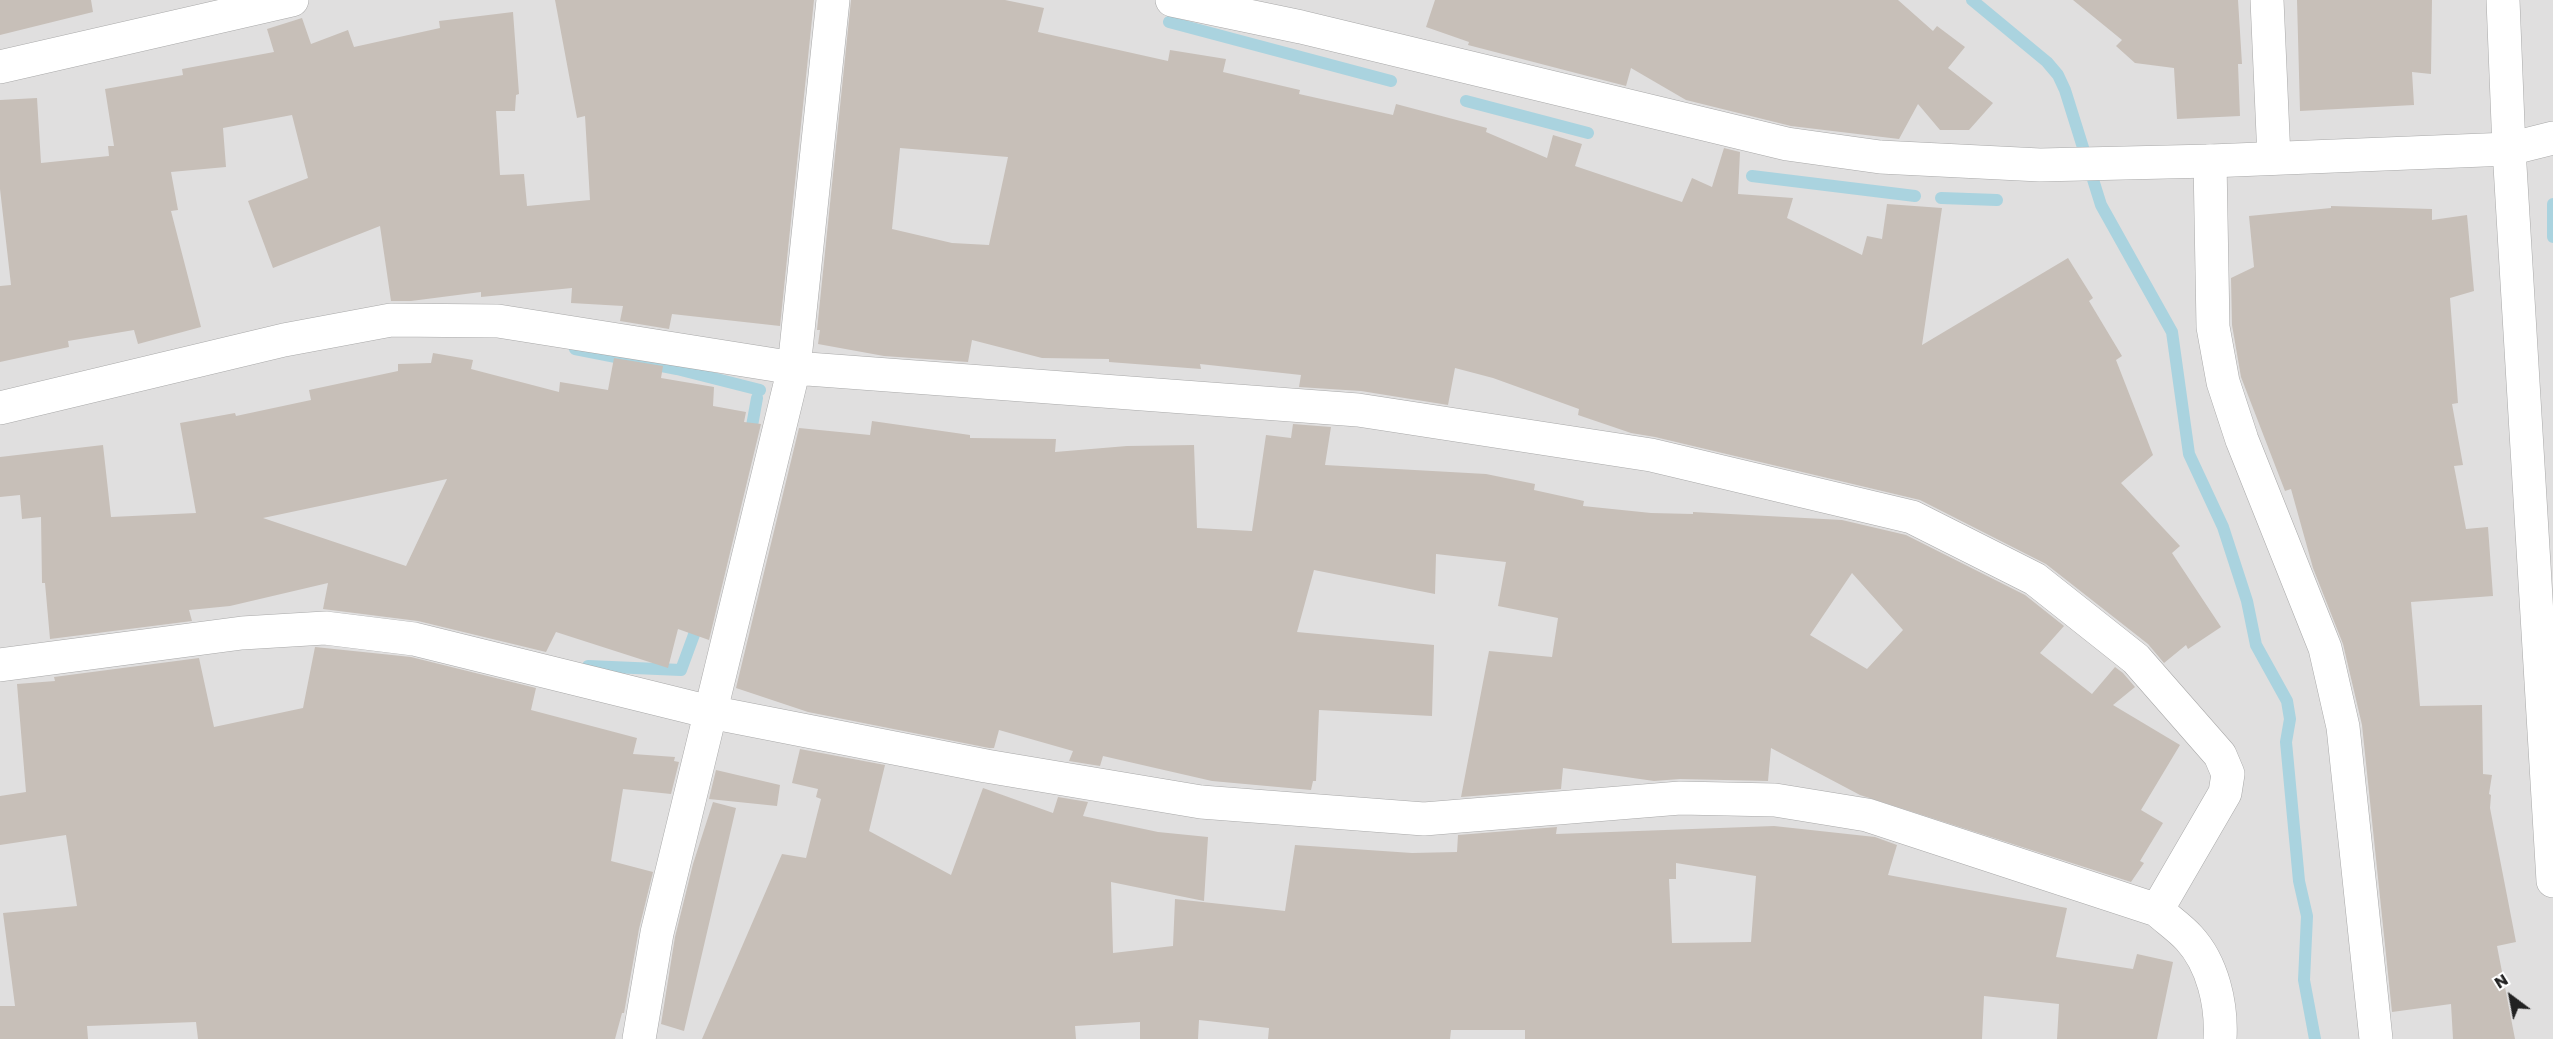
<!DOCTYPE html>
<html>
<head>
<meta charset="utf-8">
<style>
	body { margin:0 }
	#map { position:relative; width:2553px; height:1039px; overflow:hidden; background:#f2efe9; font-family:Poppins,sans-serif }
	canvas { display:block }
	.north { position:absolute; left:2481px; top:967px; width:60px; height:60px; -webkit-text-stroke:4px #fff; paint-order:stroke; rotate:328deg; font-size:16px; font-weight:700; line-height:24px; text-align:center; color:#222 }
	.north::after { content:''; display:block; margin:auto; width:21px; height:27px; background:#222; clip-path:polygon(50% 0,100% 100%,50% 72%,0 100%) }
</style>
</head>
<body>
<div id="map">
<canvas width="2553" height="1039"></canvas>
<div class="north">N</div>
</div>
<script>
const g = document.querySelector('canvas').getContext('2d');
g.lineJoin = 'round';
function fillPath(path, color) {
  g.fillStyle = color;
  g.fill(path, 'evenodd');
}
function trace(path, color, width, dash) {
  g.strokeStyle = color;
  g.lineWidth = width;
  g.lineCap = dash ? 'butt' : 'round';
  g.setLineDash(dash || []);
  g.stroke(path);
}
const residential = new Path2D(`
	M0,0H2553V1039H0Z`);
const stream = new Path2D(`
	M1972,0L2047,62L2058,75L2065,90L2101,205L2172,332L2189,454L2223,527L2247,601L2256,645L2287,701L2290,719L2286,742L2299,881L2307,916L2304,980L2315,1039
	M1169,22L1391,81
	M1466,101L1588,133
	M1752,176L1915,196
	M1941,198L1997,200
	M2553,204V237
	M575,349L677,369L760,390
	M750,437L757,398
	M588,666L681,670L699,621`);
const building = new Path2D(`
	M0,0H91L93,12L0,35Z
	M555,0H814L780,326L672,314L669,329L620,321L623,306L571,303L572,288L481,297V292L411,301H391L380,226L273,268L248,201L308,178L292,115L223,128L226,167L171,172L178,210L171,211L201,327L138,344L134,330L68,341L69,347L0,362V286L11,285L0,189V100L37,98L41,163L109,156L108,146H114L105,89L183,75L182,69L274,52L267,29L302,18L311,44L348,30L354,47L440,28L439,21L513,12L519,94L516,95L515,111H496L500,175L524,174L527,206L590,200L585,116L577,118Z
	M851,0H1005L1044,8L1038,32L1168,61L1170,50L1226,59L1223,72L1300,90L1299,94L1393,115L1396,104L1487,128L1486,132L1547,158L1553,135L1582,144L1575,166L1682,202L1692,178L1712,187L1724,148L1740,152L1738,194L1793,198L1787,218L1862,255L1867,236L1882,239L1887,204L1942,208L1922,345L2068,258L2093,298L2089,301L2122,356L2116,360L2153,455L2121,483L2180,546L2172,553L2221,627L2188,649L2186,645L2164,663L2148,644L2046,564L1920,500L1655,437L1631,433L1578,415L1579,409L1493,378L1455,368L1448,405L1361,391L1299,387L1301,375L1200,364L1201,369L1109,362V359L1042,358L972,340L968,362L884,356L818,344L820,330H817ZM900,148L1008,157L989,245L952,243L892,229Z
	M1435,0H1898L1933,31L1937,26L1965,47L1948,68L1993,103L1969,130H1940L1918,104L1899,139L1791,126L1686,100L1631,68L1626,86L1468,45L1469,42L1426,27Z
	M2073,0H2238L2242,64H2238L2240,116L2177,119L2174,68L2135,63L2116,46L2122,40Z
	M2297,0H2432L2431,74L2412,72L2414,105L2300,111Z
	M2331,206L2432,209V220L2467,215L2474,291L2450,298L2458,403L2452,404L2463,465L2454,466L2466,529L2488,527L2493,596L2411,602L2420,706L2482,705L2483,774L2492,775L2489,794L2491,795L2490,808L2516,942L2497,946L2515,1039H2453L2451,1004L2392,1012L2362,725L2343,644L2313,568L2291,489L2285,491L2241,377L2232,325L2231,278L2254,267L2249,216L2331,208Z
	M433,353L473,360L471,369L559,392L560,382L608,390L614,358L663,366L661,378L714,387L713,406L746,412L744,422L761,424L709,640L678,629L668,668L556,632L546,652L418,621L323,609L328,583L230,606L189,610L192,621L50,639L45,583H42L41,517L22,519L20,495L0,497V457L103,445L111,517L196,513L180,423L235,413L236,416L311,400L309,390L398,371V364L431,363ZM447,479L406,566L263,518Z
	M872,421L970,435V438L1056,439L1055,452L1127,446L1194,445L1197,528L1252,531L1266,435L1291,438L1293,424L1331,427L1325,465L1486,474L1535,484L1534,490L1584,501L1583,506L1651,513L1693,514V512L1842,520L1906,535L2025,595L2064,626L2040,653L2092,694L2115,667L2123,673L2135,687L2113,705L2180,745L2141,810L2163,823L2140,861L2144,863L2131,882L1860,795L1771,748L1768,781L1680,779L1654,781L1563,768L1561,789L1461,797L1489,651L1552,657L1558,618L1498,606L1506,562L1436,554L1435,594L1314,570L1297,632L1434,645L1432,716L1319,710L1316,781H1313L1311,790L1212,781L1103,756L1100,766L1069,761L1073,751L999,730L994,748H989L808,712L736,688L799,428L870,435ZM1852,573L1903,630L1867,669L1810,635Z
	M315,647L411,657L536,688L531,710L637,738L633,754L675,757L674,761L679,762L671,794L623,789L611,861L653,872L639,929L624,1013H622L615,1039H198L196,1022L87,1026L88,1039H0V1006H15L3,913L77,906L66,835L0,845V796L26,792L17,684L55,681L54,677L199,658L214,727L303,708Z
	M800,749L885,765L869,831L951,875L983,788L1053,813L1058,797L1088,802L1083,816L1158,832L1208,837L1204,901L1111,882L1113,953L1173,946L1175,899L1285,911L1295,845L1412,853L1457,852L1458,835L1557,827L1556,834L1774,826L1875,837L1897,845L1888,875L2067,908L2056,957L2133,969L2137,954L2173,962L2157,1039H2057L2059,1004L1984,996L1982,1039H1525V1030H1451L1450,1039H1268L1269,1028L1199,1020L1198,1039H1140V1022L1075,1026L1076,1039H702L782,854L806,858L821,799L816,797L818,789L792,783ZM1676,863L1756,876L1751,942L1672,943L1669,879H1676Z
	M716,770L780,785L777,806L709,799Z
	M713,802L736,808L684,1031L661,1024L675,937L693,864Z`);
const minor = new Path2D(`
	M2267,0L2274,158
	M2503,0L2509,149L2553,881
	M2210,161L2213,327L2223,382L2242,440L2325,648L2343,727L2376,1039
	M0,408L284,340L391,320L498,321L794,368L1358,410L1651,455L1912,517L2035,579L2136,659L2220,755L2228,774L2225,793L2157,910
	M0,665L242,633L325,628L414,639L710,712L986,766L1201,802L1424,819L1680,798L1775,800L1867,815L2157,910C2168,920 2180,928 2189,938C2213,964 2222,1005 2220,1039
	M639,1039L657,933L794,368L833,0`);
const tertiary = new Path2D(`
	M1172,0L1301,27L1787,144L1880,157L2040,165L2210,161L2509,149L2553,138
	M0,67L292,0`);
fillPath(residential, '#e0dfdf');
trace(stream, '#aad3df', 12);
fillPath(building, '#c7bfb8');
trace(minor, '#a9a9a9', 34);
trace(tertiary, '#a9a9a9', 34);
trace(minor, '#fff', 33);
trace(tertiary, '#fff', 33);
</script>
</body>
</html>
